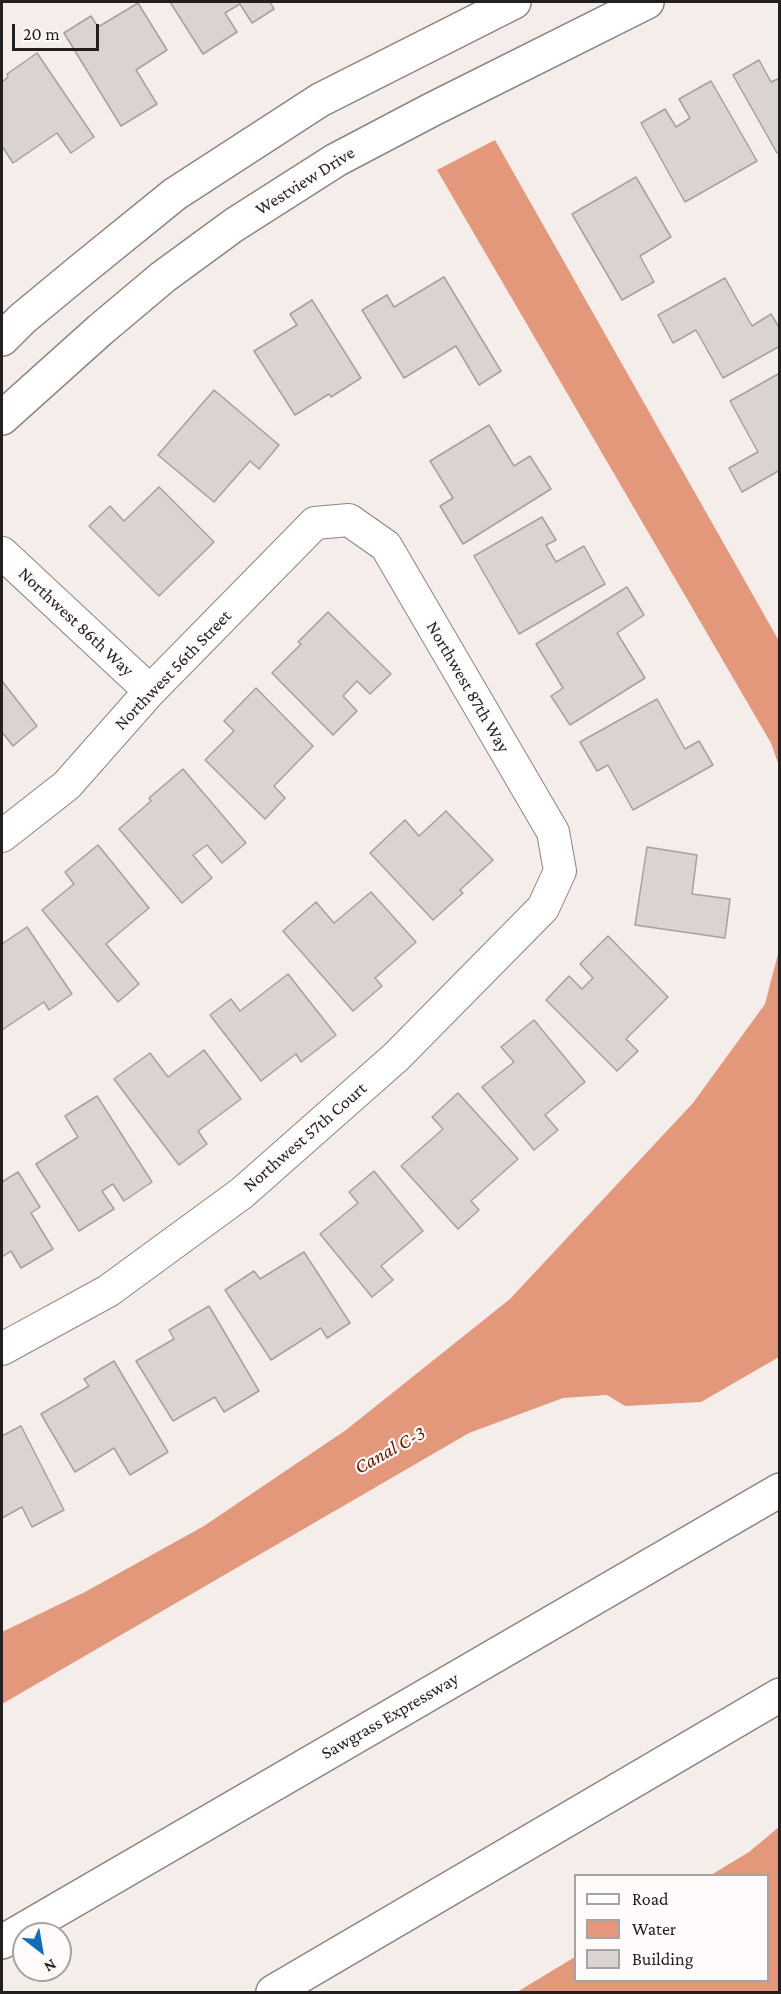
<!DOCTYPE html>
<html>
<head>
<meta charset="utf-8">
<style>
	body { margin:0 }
	#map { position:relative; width:781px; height:1994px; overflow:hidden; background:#f4edea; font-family:"Crimson Pro",serif }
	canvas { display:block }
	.frame { position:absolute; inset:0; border:3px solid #221f1e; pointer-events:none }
	.legend { position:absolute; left:574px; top:1874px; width:195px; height:108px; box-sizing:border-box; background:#fefbfa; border:2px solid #a6a3a2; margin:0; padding:8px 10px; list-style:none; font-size:18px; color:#221f1e }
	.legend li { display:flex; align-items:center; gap:12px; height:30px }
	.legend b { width:30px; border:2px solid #a6a3a2 }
	.north { position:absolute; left:12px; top:1922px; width:60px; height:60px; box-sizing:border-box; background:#fefbfa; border:2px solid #a6a3a2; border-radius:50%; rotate:149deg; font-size:16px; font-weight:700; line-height:24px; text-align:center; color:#221f1e }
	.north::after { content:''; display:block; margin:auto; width:21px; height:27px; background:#116cb9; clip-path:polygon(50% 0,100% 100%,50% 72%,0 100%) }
	.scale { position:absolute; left:12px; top:24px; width:87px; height:27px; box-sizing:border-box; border:3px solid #221f1e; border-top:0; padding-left:8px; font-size:18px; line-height:21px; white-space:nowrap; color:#221f1e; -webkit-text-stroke:4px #fefbfa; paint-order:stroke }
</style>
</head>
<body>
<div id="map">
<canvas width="781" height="1994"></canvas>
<div class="frame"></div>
<ul class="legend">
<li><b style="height:8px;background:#fff"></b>Road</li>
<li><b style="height:16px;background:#e3977b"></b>Water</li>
<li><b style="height:16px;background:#dad3d1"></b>Building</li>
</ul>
<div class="north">N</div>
<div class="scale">20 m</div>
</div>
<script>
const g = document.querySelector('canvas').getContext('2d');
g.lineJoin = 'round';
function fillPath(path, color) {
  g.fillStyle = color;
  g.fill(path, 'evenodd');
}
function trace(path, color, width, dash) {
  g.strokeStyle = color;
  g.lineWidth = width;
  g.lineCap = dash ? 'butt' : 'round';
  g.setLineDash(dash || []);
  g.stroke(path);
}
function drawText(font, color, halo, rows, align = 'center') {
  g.font = font + ' "Crimson Pro",serif';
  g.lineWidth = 4.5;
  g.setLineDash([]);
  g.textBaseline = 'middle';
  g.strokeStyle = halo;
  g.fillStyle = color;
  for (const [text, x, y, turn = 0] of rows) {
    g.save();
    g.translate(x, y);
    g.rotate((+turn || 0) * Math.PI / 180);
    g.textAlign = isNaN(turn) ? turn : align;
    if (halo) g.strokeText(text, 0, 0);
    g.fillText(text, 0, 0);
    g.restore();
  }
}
const water = new Path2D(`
	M495,140L779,641V766L771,743L437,170Z
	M779,950V1357L701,1402L625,1406L607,1395L563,1398L469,1433L2,1704V1632L85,1592L204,1526L346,1430L510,1299L693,1103L765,1004Z
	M779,1827V1992H517L575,1957L576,1980H768V1876L711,1875L749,1852Z`);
const building = new Path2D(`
	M170,2H270L274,9L252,23L240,4L225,13L237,32L203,54Z
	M138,3L167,50L136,70L157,104L121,126L64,33L91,16L98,27Z
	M37,53L94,137L71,153L57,133L13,163L2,146V82L8,77L7,74Z
	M759,60L771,82L780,78V152L777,153L733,75Z
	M711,81L757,161L685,202L641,123L665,109L676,127L690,118L679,99Z
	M636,177L671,237L640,256L654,282L622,300L572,214Z
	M444,277L501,371L479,385L456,346L404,378L362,310L387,295L394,307Z
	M725,278L752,326L771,314L780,329V346L723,378L696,330L673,343L658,315Z
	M312,300L361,378L331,397L329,394L295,415L254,351L297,325L290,314Z
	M780,373V470L742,492L729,468L758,452L730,401Z
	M214,390L279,445L259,469L250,461L214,502L158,455Z
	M489,425L514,466L530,456L551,489L463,544L440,506L453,498L430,461Z
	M159,487L214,542L159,596L89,526L110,506L124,521Z
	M542,517L556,540L546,545L556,562L584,546L605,584L519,634L474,556Z
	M627,587L644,615L617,633L645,678L570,725L551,696L563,688L536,644Z
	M328,612L391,674L370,694L357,681L343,696L357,711L333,735L272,673L301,644L298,642Z
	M2,681L37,726L13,746L2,732Z
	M256,688L313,746L274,786L285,798L265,819L205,760L234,731L224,721Z
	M657,699L685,749L699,741L713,765L633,810L608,765L597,771L580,742Z
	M183,769L246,843L222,863L207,845L193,855L212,878L182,903L119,829L151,801L149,798Z
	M446,811L493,860L460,890L463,893L433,920L370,853L405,820L419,836Z
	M98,845L149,908L106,944L139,984L118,1002L42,910L74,884L65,872Z
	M647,847L697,855L692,894L730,899L725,938L635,925Z
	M371,892L416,942L375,978L382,986L353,1011L283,931L316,902L334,923Z
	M27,927L72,994L49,1010L44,1002L2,1030V944Z
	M608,936L668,997L626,1039L638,1051L617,1071L546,1000L569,976L582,989L593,978L580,964Z
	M288,974L336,1035L301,1062L296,1054L261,1081L210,1015L231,999L240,1011Z
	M534,1020L585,1082L545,1115L558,1130L534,1150L482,1087L514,1062L501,1047Z
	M204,1050L241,1099L198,1131L207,1144L179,1165L114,1079L150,1053L168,1077Z
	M458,1093L518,1159L471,1201L479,1210L458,1229L401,1166L443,1129L432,1117Z
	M97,1096L152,1182L124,1201L113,1184L102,1191L114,1209L79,1231L36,1164L78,1137L65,1116Z
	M374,1171L423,1231L381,1266L393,1280L372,1297L320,1234L358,1203L349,1192Z
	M18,1172L40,1207L31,1213L53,1249L21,1268L11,1251L2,1257V1182Z
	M304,1252L350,1323L327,1338L321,1328L271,1360L225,1290L254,1271L260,1279Z
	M209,1306L259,1391L224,1412L215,1397L173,1421L136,1361L174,1339L169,1330Z
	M114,1361L168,1452L130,1475L114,1448L75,1472L41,1414L89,1386L84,1379Z
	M21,1426L64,1510L32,1527L22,1507L2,1518V1436Z`);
const minor = new Path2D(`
	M2,553L150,691
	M2,836L67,785L150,691L315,523L349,520L386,546L553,832L560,871L543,908L396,1057L242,1193L108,1291L2,1349`);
const tertiary = new Path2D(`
	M2,339L22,319L80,271L175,194L320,100L514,2
	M2,418L100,330L163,277L234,225L336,160L431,110L647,2`);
const motorway = new Path2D(`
	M2,1942L780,1490
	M273,1992L780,1695`);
const streetNames = [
	["Westview Drive",305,181,-32],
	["Northwest 86th Way",76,622,43],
	["Northwest 56th Street",173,670,-46],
	["Northwest 87th Way",468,687,60],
	["Northwest 57th Court",305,1137,-41],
	["Sawgrass Expressway",390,1716,-30]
];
const waterNames = [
	["Canal C-3",390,1450,-29]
];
fillPath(water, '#e3977b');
fillPath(building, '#dad3d1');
trace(building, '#a6a09e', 1.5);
trace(minor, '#8b8583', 34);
trace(tertiary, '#8b8583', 36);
trace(motorway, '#8b8583', 36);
trace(minor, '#fff', 32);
trace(tertiary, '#fff', 33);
trace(motorway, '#fff', 33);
drawText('18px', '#221f1e', '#fefbfa', streetNames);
drawText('italic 20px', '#621f01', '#fefbfa', waterNames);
</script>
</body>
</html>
